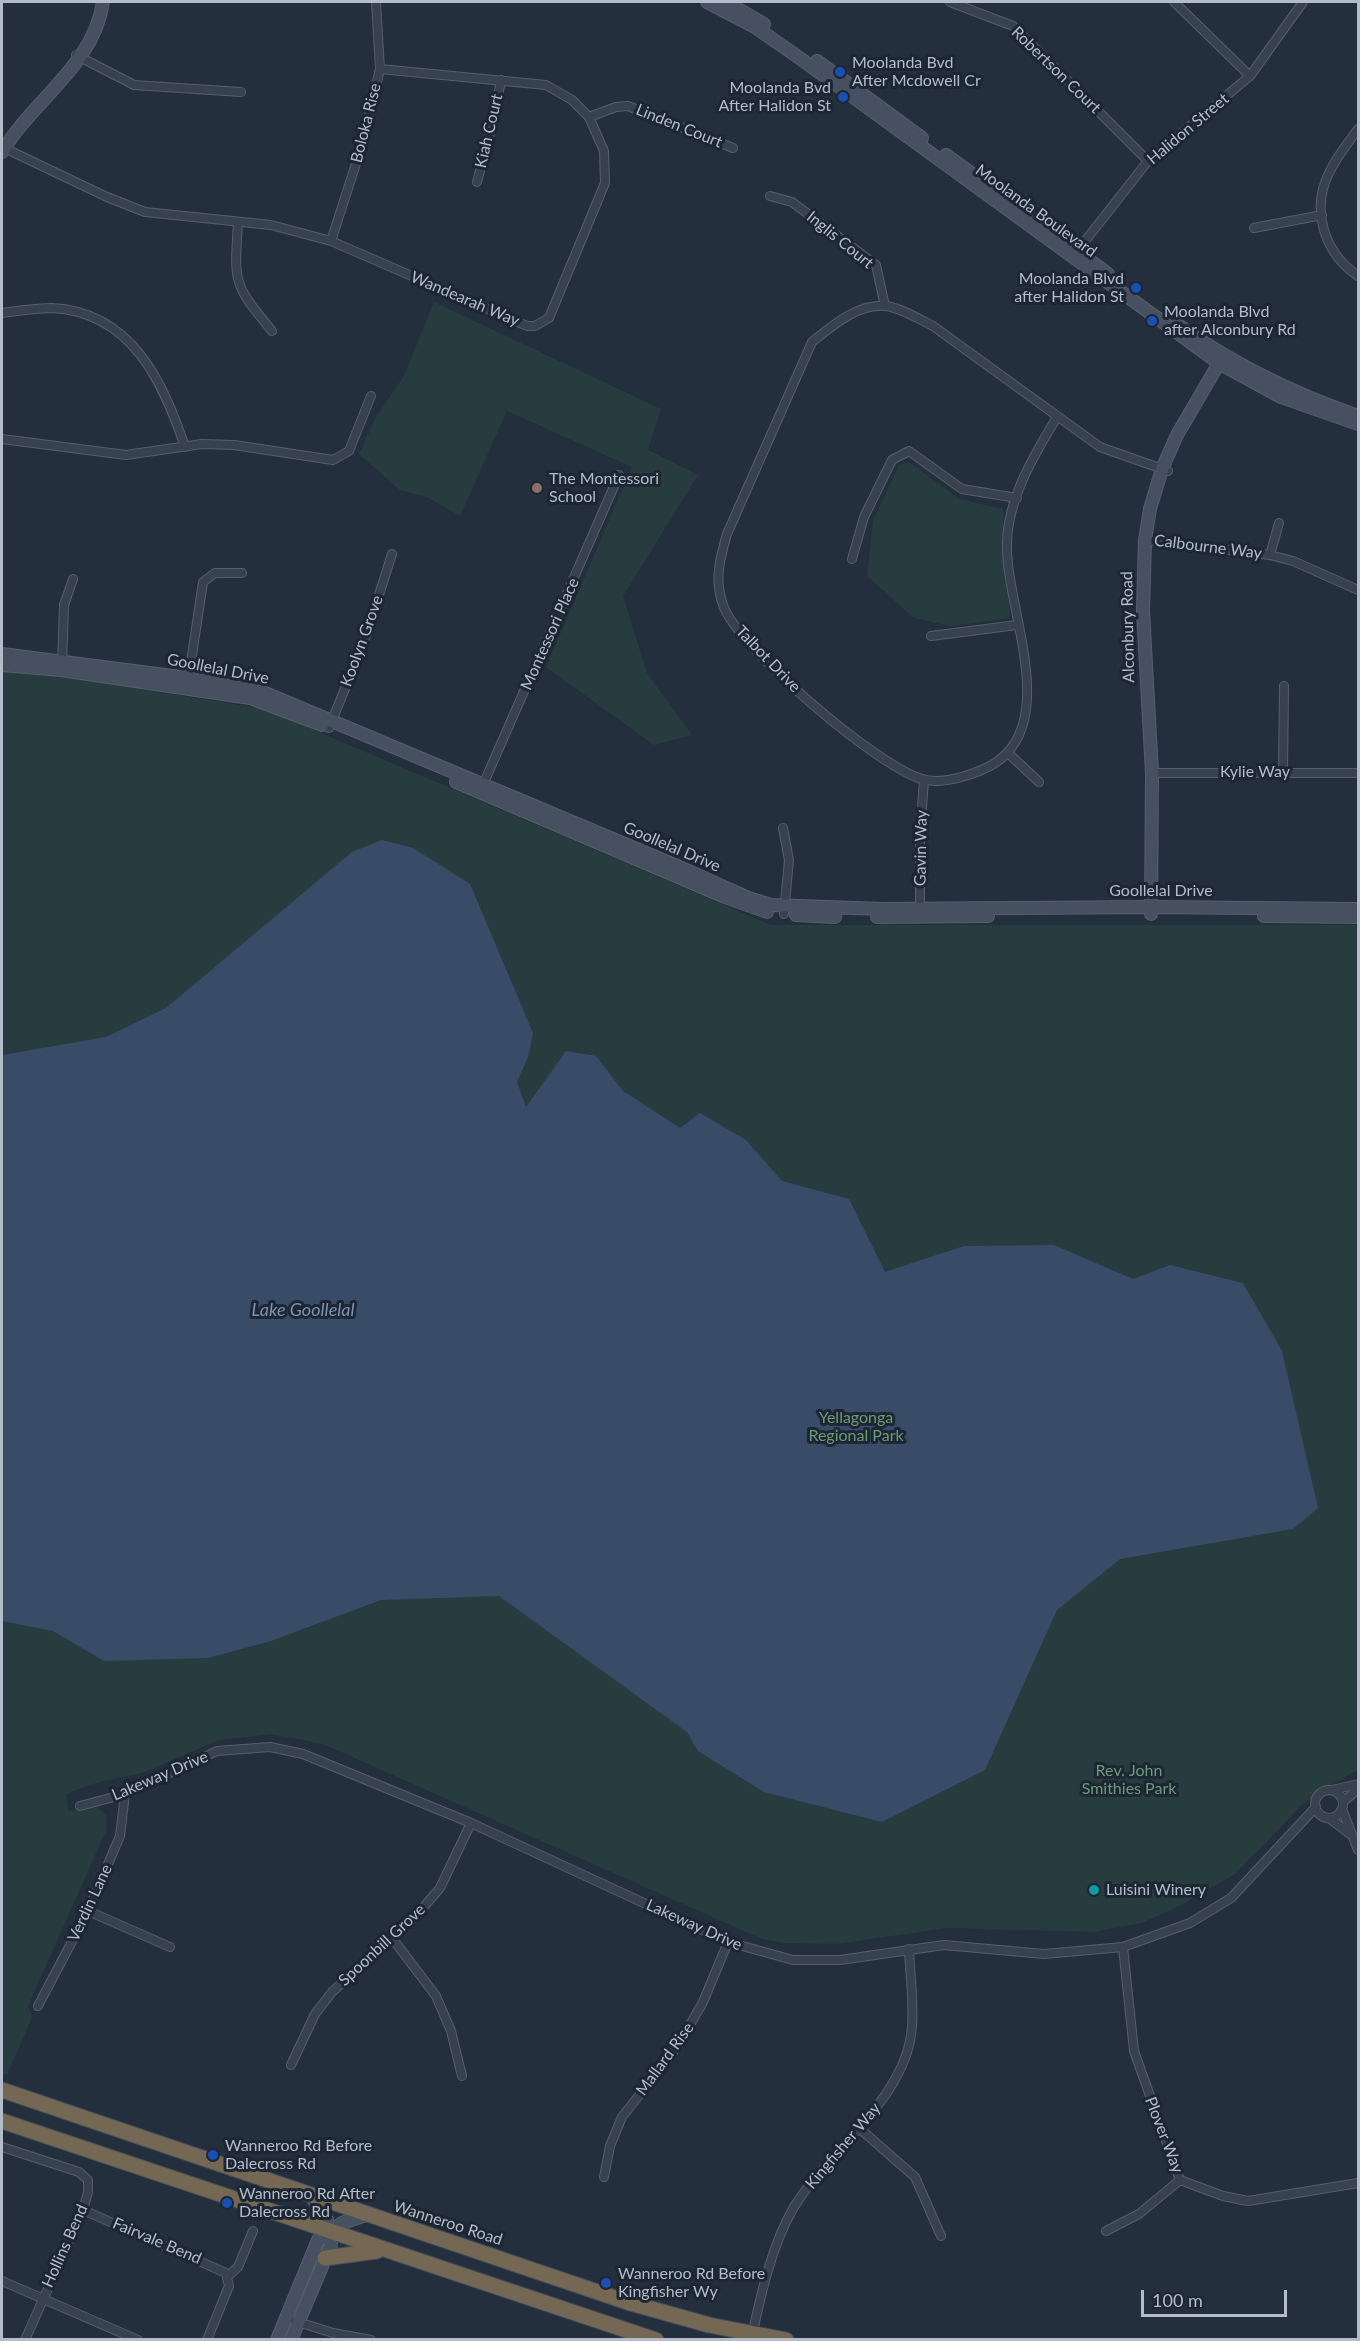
<!DOCTYPE html>
<html>
<head>
<meta charset="utf-8">
<style>
	body { margin:0 }
	#map { position:relative; width:1360px; height:2341px; overflow:hidden; background:#242f3e; font-family:Lato,sans-serif }
	canvas { display:block }
	.frame { position:absolute; inset:0; border:3px solid #b4bcc9; pointer-events:none }
	.scale { position:absolute; left:1141px; top:2290px; width:146px; height:27px; box-sizing:border-box; border:3px solid #b4bcc9; border-top:0; padding-left:8px; font-size:18px; line-height:21px; white-space:nowrap; color:#b4bcc9; -webkit-text-stroke:4px #1d2633; paint-order:stroke }
</style>
</head>
<body>
<div id="map">
<canvas width="1360" height="2341"></canvas>
<div class="frame"></div>
<div class="scale">100 m</div>
</div>
<script>
const g = document.querySelector('canvas').getContext('2d');
g.lineJoin = 'round';
function fillPath(path, color) {
  g.fillStyle = color;
  g.fill(path, 'evenodd');
}
function trace(path, color, width, dash) {
  g.strokeStyle = color;
  g.lineWidth = width;
  g.lineCap = dash ? 'butt' : 'round';
  g.setLineDash(dash || []);
  g.stroke(path);
}
function drawText(font, color, halo, rows, align = 'center') {
  g.font = font + ' Lato,sans-serif';
  g.lineWidth = 6;
  g.setLineDash([]);
  g.textBaseline = 'middle';
  g.strokeStyle = halo;
  g.fillStyle = color;
  for (const [text, x, y, turn = 0] of rows) {
    g.save();
    g.translate(x, y);
    g.rotate((+turn || 0) * Math.PI / 180);
    g.textAlign = isNaN(turn) ? turn : align;
    if (halo) g.strokeText(text, 0, 0);
    g.fillText(text, 0, 0);
    g.restore();
  }
}
const green = new Path2D(`
	M434,302L661,409L648,450L698,475L623,596L647,673L692,735L654,745L546,667L632,467L507,411L460,516L427,497L400,490L359,454L376,417L404,376Z
	M909,462L959,499L1003,509L1010,618L950,626L914,618L867,576L873,521L899,465Z
	M2,667L265,709L771,925H1358V1771L1351,1773L1303,1804L1234,1875L1179,1906L1142,1923L1093,1932L948,1928L836,1944L785,1943L762,1939L323,1744L273,1734L219,1740L142,1773L99,1782L66,1794L68,1811L97,1807L106,1815V1831L28,2006L32,2018L7,2075L2,2073Z`);
const water = new Path2D(`
	M382,840L413,848L470,884L533,1033L528,1057L517,1082L526,1107L566,1051L596,1056L623,1091L680,1128L700,1113L746,1140L782,1181L849,1199L885,1272L964,1246L1054,1245L1133,1279L1170,1265L1243,1283L1282,1351L1318,1508L1293,1529L1120,1559L1057,1610L985,1770L882,1822L764,1792L698,1751L687,1732L499,1596L381,1600L271,1641L208,1658L104,1661L53,1631L2,1621V1055L106,1037L166,1008L352,852Z`);
const street = new Path2D(`
	M950,2L1013,26L1148,161
	M1174,2L1250,76
	M76,55L134,85L241,92
	M589,117L616,107L628,106L733,148
	M1358,129C1349,142 1337,156 1330,171C1310,209 1324,253 1358,276
	M2,147L107,197L145,212L271,225L331,241L527,326H535L549,318L605,183L604,151L589,117L572,100L546,85L380,69
	M477,182L494,118L501,80
	M770,196L792,202L876,265L885,306
	M238,223C234,283 233,284 272,331
	M1254,228L1322,215
	M331,241L362,145L380,69L376,2
	M1074,255L1148,161L1250,76L1303,2
	M2,313C18,311 35,308 52,308C132,312 163,382 185,447
	M1057,417C1034,455 1008,498 1007,543C1005,602 1054,706 1006,754C990,771 945,786 922,779C878,767 737,647 723,605C714,580 720,558 727,534L812,342C832,326 858,303 886,306C901,308 919,319 933,326L1100,447L1168,471
	M2,439L126,455L202,444L234,445L333,460L349,451L371,396
	M1145,540L1270,555L1293,561L1358,590
	M1270,555L1279,523
	M852,559L864,517L892,460L909,451L962,489L1017,498
	M931,636L1017,625
	M62,667L64,605L73,579
	M188,682L203,582L215,573H242
	M329,728L364,642L392,554
	M1008,753L1039,782
	M1283,772L1284,686
	M1152,773H1358
	M482,787L619,475
	M783,828L789,860L784,914
	M920,912V835L924,780
	M1332,1790L1358,1784
	M1315 1804a14 14 0 1 1 28 0a14 14 0 1 1-28 0Z
	M1343,1802L1358,1789
	M80,1806L125,1794L217,1751L270,1747L303,1754L471,1823L728,1942L793,1960H840L944,1945L1044,1954L1123,1947L1190,1923L1231,1898L1316,1807
	M1342,1809L1358,1850
	M1329,1818L1350,1834
	M88,1911L170,1947
	M392,1938L436,1996L451,2031L462,2076
	M1123,1947L1134,2051L1180,2180L1223,2196L1248,2201L1358,2183
	M38,2006L88,1911L120,1836L125,1794
	M291,2065L315,2014L332,1992L415,1917L440,1888L471,1823
	M859,2128L915,2177L941,2236
	M2,2147L79,2172L88,2180V2192L83,2210L25,2340
	M604,2177L610,2146L622,2117L678,2046L703,2002L728,1942
	M83,2210L226,2273L229,2286L207,2340
	M1106,2231L1139,2214L1180,2180
	M228,2276L238,2267L253,2231
	M2,2281L138,2340
	M295,2321L333,2333L371,2340
	M752,2336C761,2294 772,2244 794,2207C829,2150 908,2097 912,2026C914,2001 910,1974 909,1949`);
const secondary = new Path2D(`
	M707,2L755,27L801,59L1219,363L1281,397L1358,424
	M726,2L764,24
	M817,61L922,138
	M2,152C33,100 94,65 103,2
	M946,155L1108,274
	M1178,325C1234,365 1294,394 1358,416
	M2,654L188,678L265,693L677,866L748,898L771,905L882,909L1151,907L1358,909
	M2,665L61,670L250,698L322,725
	M456,782L725,897L767,912
	M1151,914L1152,773L1143,611L1145,540L1150,509L1162,469L1177,435L1222,358
	M796,915L835,917
	M1264,916L1358,917
	M877,917L988,916
	M277,2340L318,2240L342,2223L366,2215
	M291,2340L331,2245L327,2220L311,2196`);
const highway = new Path2D(`
	M2,2090L627,2302L709,2325L786,2340
	M2,2121L656,2340
	M325,2258L377,2251`);
const markers = [
	[840,72,6,"#1a4fb4"],
	[843,97,6,"#1a4fb4"],
	[1136,288,6,"#1a4fb4"],
	[1152,321,6,"#1a4fb4"],
	[537,488,6,"#8d6e63"],
	[1094,1890,6,"#0f9aa8"],
	[213,2155,6,"#1a4fb4"],
	[227,2203,6,"#1a4fb4"],
	[606,2283,6,"#1a4fb4"]
];
const poiNames = [
	["Moolanda Bvd",852,63],
	["After Mcdowell Cr",852,81],
	["Moolanda Bvd",831,88,"right"],
	["After Halidon St",831,106,"right"],
	["Moolanda Blvd",1124,279,"right"],
	["after Halidon St",1124,297,"right"],
	["Moolanda Blvd",1164,312],
	["after Alconbury Rd",1164,330],
	["The Montessori",549,479],
	["School",549,497],
	["Luisini Winery",1106,1890],
	["Wanneroo Rd Before",225,2146],
	["Dalecross Rd",225,2164],
	["Wanneroo Rd After",239,2194],
	["Dalecross Rd",239,2212],
	["Wanneroo Rd Before",618,2274],
	["Kingfisher Wy",618,2292]
];
const streetNames = [
	["Robertson Court",1056,70,44],
	["Boloka Rise",366,123,-76],
	["Linden Court",679,126,22],
	["Halidon Street",1188,129,-40],
	["Kiah Court",489,131,-77],
	["Moolanda Boulevard",1036,211,36],
	["Inglis Court",840,240,39],
	["Wandearah Way",465,299,23],
	["Calbourne Way",1208,547,7],
	["Alconbury Road",1128,627,-91],
	["Montessori Place",550,634,-66],
	["Koolyn Grove",362,641,-70],
	["Talbot Drive",768,659,46],
	["Goollelal Drive",218,669,11],
	["Kylie Way",1255,772],
	["Goollelal Drive",672,847,23],
	["Gavin Way",921,848,-89],
	["Goollelal Drive",1161,891],
	["Lakeway Drive",160,1776,-23],
	["Verdin Lane",90,1903,-65],
	["Lakeway Drive",694,1925,24],
	["Spoonbill Grove",382,1945,-43],
	["Mallard Rise",665,2059,-54],
	["Plover Way",1164,2135,69],
	["Kingfisher Way",843,2146,-50],
	["Wanneroo Road",448,2223,18],
	["Fairvale Bend",157,2241,23],
	["Hollins Bend",65,2246,-66]
];
const parkNames = [
	["Yellagonga",856,1418],
	["Regional Park",856,1436],
	["Rev. John",1129,1771],
	["Smithies Park",1129,1789]
];
const waterNames = [
	["Lake Goollelal",303,1310]
];
fillPath(green, '#263c3f');
fillPath(water, '#394c67');
trace(street, '#565f6c', 10);
trace(secondary, '#565f6c', 14);
trace(highway, '#434c59', 17);
trace(street, '#38414e', 8);
trace(secondary, '#465061', 12);
trace(highway, '#746855', 15);
for (const [x, y, r, color] of markers) {
  const dot = new Path2D();
  dot.arc(x, y, r, 0, 2 * Math.PI);
  g.fillStyle = color;
  g.fill(dot);
  trace(dot, '#1d2633', 2);
}
drawText('16px', '#b4bcc9', '#1d2633', poiNames, 'left');
drawText('16px', '#b4bcc9', '#1d2633', streetNames);
drawText('16px', '#6b9a76', '#1d2633', parkNames);
drawText('italic 18px', '#7c92b1', '#1d2633', waterNames);
</script>
</body>
</html>
